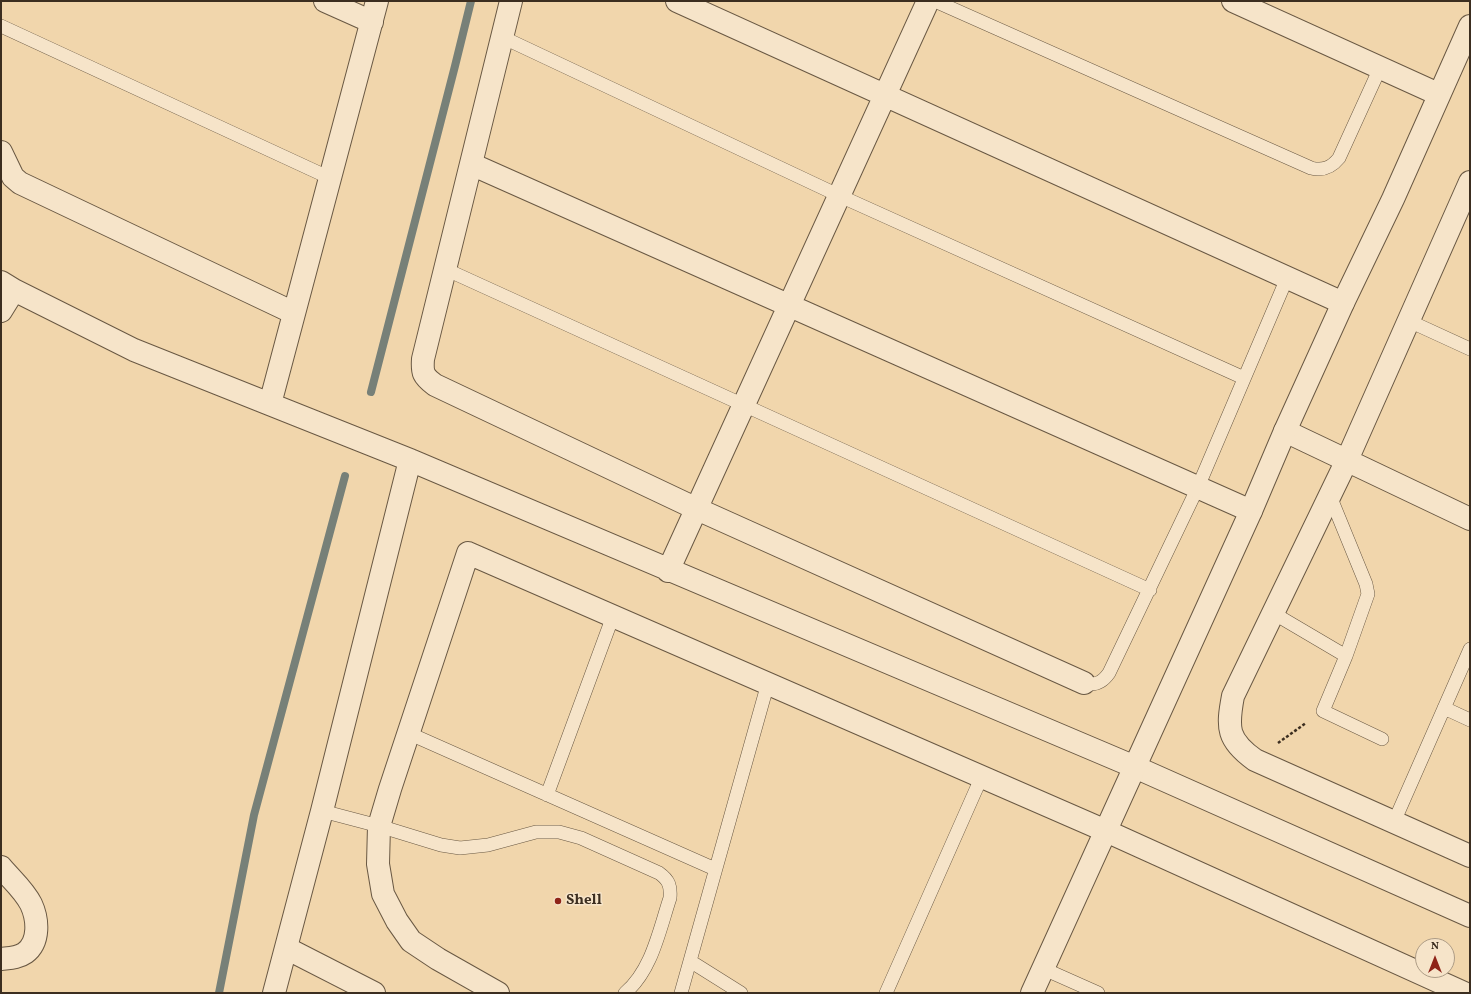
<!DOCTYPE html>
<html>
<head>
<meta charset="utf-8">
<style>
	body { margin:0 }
	#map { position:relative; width:1471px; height:994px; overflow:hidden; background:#f1d6ac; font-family:Vollkorn,serif }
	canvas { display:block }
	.frame { position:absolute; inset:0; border:2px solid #3c2e20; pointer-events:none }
	.north { position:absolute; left:1415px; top:938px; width:40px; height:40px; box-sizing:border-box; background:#f6e4c9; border:1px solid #ac9b85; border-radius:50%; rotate:0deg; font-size:11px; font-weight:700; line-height:16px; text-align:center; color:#3c2e20 }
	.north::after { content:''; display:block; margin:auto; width:14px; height:18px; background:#8f2418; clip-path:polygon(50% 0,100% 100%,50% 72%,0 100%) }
</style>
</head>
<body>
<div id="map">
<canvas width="1471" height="994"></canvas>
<div class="frame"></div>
<div class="north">N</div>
</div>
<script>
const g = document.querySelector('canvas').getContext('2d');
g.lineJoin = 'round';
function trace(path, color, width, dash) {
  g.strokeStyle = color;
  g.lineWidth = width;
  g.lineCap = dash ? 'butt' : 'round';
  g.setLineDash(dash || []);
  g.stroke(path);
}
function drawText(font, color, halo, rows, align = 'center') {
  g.font = font + ' Vollkorn,serif';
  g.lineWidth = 3;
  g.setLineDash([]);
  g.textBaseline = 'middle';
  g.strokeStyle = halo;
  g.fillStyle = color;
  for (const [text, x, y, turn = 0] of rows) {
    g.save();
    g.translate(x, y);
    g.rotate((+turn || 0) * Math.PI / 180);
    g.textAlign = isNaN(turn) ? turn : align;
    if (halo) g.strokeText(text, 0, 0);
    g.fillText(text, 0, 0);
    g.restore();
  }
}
const stream = new Path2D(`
	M371,392L455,66L471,1
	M219,993L254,815L345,476`);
const path = new Path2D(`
	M1278,743L1306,723`);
const service = new Path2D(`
	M935,1L1311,168C1323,171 1331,168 1339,158L1380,68
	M1,26L330,178
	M502,37L840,196L1244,378
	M445,269L1150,590
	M1409,321L1470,349
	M1330,496L1366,584L1368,594L1346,656L1323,711L1382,739
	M1273,613L1346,656
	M1084,683C1095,686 1102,683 1109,673L1198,487L1287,278
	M1444,708L1470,720
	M408,733L715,869
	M547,795L613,616
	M322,811L379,826L441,845L460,848L488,845L536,832H559L581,838L659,873C669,880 671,886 670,898C659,931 652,970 625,993
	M1394,822L1470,649
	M690,961L741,993
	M1044,969L1098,993
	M681,993L768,683
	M886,993L982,776`);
const minor = new Path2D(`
	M325,1L372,22
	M511,1L423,359C422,373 423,376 435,385L697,509L1084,683
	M677,1L1343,303
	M1233,1L1438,94
	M1,152L13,177L20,183L294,313
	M471,164L1251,511
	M1470,182L1347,460L1233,696C1227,728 1227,740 1255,760L1470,856
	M1,282L14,290L134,350L410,460L1135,767L1470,916
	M1,311L14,290
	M270,404L377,1
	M1285,431L1470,519
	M668,571L928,1
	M1,867C11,879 24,890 31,904C38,919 40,942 25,953C18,958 9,958 1,959
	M286,948L374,993
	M274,993L322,811L410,460
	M498,993L438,959L411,941L397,921L383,894L378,864L379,826L390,789L468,553L1106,831L1464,993`);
const tertiary = new Path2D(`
	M1032,993L1251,511L1285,431L1343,303L1393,199L1470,26`);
const markers = [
	[558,901,4,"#8f2418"]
];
const poiNames = [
	["Shell",566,901]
];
trace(stream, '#778078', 8);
trace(service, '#695843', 14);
trace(minor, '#695843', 24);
trace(tertiary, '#695843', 24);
trace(path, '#3c2e20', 2.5, [3, 2]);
trace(service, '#f6e4c9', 13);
trace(minor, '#f6e4c9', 22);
trace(tertiary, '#f6e4c9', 22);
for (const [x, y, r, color] of markers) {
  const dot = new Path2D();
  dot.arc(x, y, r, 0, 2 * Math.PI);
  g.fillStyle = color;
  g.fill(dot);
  trace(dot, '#f6e4c9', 1.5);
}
drawText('bold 15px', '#3c2e20', '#f6e4c9', poiNames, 'left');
</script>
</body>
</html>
